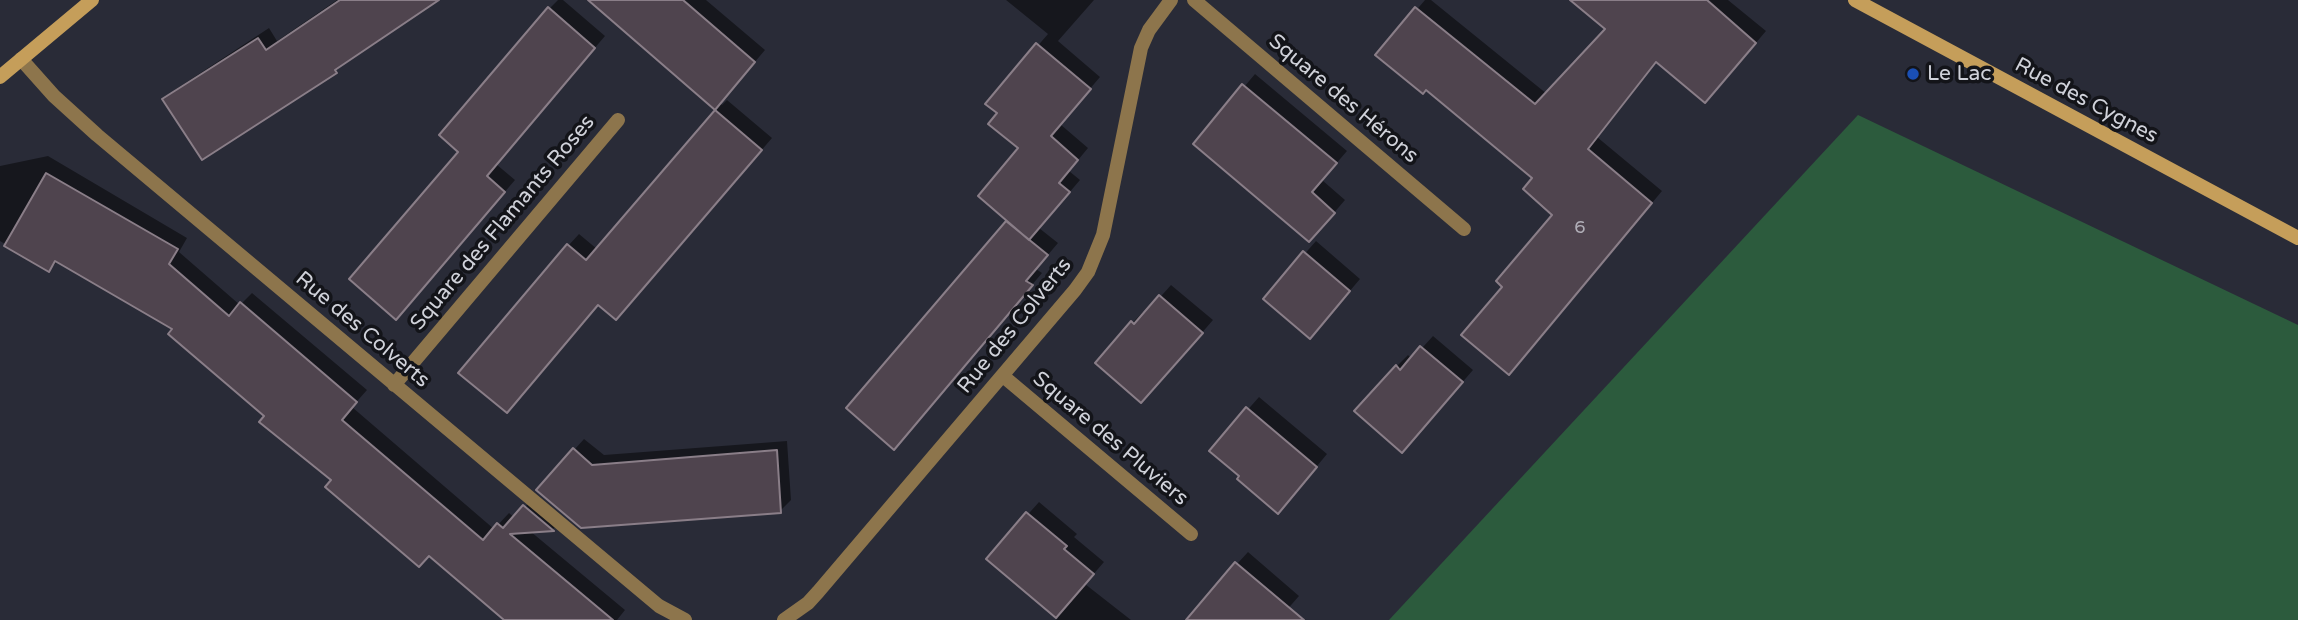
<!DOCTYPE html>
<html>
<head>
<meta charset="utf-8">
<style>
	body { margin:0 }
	canvas { display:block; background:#292b37 }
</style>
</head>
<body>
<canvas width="2298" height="620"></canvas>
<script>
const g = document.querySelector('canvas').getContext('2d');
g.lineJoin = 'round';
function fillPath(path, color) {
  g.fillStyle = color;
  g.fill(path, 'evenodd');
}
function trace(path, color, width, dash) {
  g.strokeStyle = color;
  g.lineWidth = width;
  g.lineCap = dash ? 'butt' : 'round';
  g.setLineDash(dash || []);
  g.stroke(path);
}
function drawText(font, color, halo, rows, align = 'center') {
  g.font = font + ' "Varela Round",sans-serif';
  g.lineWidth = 7;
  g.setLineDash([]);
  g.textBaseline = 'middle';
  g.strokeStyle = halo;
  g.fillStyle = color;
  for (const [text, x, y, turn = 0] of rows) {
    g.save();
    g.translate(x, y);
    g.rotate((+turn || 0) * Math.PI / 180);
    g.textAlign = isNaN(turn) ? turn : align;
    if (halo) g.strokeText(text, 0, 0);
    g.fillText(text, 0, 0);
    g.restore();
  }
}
const green = new Path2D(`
	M1858,115L2298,325V620H1389Z`);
const shadow = new Path2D(`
	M337,0H432L347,60L336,71L203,158L165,100L176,89L269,28L277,41Z
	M558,0H563L605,36L496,164L515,180L407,306L460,152L549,9Z
	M591,0H706L765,50L720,103L722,105L727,100L772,138L627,307L568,246L579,234L597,249L717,109Z
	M1006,0H1094L1058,41L1100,77L1060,124L1088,148L1069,171L1080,180L1039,228L1058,243L1036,269L1042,273L905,436L849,408L1009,220L1020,148L1000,112L988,103L1048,34Z
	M1425,0H1431L1547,94L1607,28L1572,0H1728L1766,31L1716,90L1657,61L1597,137L1662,191L1520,361L1505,287L1554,215L1535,178L1427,88L1378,55Z
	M1255,74L1347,151L1322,180L1345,200L1320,229L1196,144Z
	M48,156L187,238L179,252L240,305L252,293L367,390L352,407L494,529L509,513L515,518L536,495L564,519L553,529L530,531L625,610L617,620H507L429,554L333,480L175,329L58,261L49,270L0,241V166Z
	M1316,241L1360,279L1321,325L1265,299Z
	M1171,285L1213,320L1153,389L1132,323L1143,312L1145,314Z
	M1433,336L1473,370L1413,439L1397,366L1408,355L1412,359Z
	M1259,397L1327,454L1289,500L1241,476L1212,450Z
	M584,439L604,455L787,441L791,500L780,511L538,490Z
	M1039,502L1077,534L1074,537L1104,562L1085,584L1131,620H1056L1058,618L988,559Z
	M1248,552L1299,596L1278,620H1209L1237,564Z`);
const building = new Path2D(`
	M340,0H439L335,70L337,73L202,160L162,99L258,38L266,50Z
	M588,0H683L755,62L715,110Z
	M1570,0H1707L1756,43L1705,103L1656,62L1588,149L1652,203L1509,375L1461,335L1502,287L1496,281L1552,215L1523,189L1532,178L1426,90L1423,94L1375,55L1415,7L1535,104L1605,29Z
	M548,7L595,48L487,176L505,192L396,320L349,279L458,152L439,135Z
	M1036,43L1091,89L1051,136L1078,160L1059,183L1070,192L1029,240L978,196L1018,148L988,124L997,113L985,104Z
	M1242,84L1337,163L1312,192L1335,213L1309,242L1193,144Z
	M715,110L762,150L616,320L598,305L507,413L458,373L567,244L586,260Z
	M46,173L178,249L169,264L229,316L240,302L357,402L342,420L483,540L497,523L503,528L523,505L554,531L510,534L613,620H504L429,556L419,567L325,487L331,480L259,422L264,416L168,334L172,329L55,261L49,272L4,246Z
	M1006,221L1048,255L1026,281L1033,285L894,450L846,408Z
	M1303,251L1350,291L1310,339L1263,299Z
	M1159,295L1203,333L1141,403L1095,363L1131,321L1134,324Z
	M1420,346L1463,382L1402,453L1354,411L1396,365L1400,370Z
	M1246,407L1317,467L1278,514L1237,479L1239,476L1209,451Z
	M573,448L592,465L777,450L781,513L581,528L536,490Z
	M1026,512L1067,546L1064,549L1094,574L1056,618L986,559Z
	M1235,562L1304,620H1186Z`);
const street = new Path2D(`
	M1194,0L1464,229
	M21,59L54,96L97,135L659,606L685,620
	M1003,376L1191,534
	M394,385L618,120
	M784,620L808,603L818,592L1075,290L1088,272L1103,235L1141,48L1149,30L1171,0`);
const secondary = new Path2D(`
	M1855,0L2298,238
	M0,77L92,0`);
const markers = [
	[1913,74,7,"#1a4fb4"]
];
const numberNames = [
	["6",1580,228]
];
const poiNames = [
	["Le Lac",1927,74]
];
const streetNames = [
	["Square des Hérons",1343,99,40],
	["Rue des Cygnes",2086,101,28],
	["Square des Flamants Roses",503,223,-50],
	["Rue des Colverts",1015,326,-51],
	["Rue des Colverts",362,330,40],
	["Square des Pluviers",1110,439,40]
];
fillPath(green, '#2c5b3d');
fillPath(shadow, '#0007');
fillPath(building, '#4f444e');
trace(building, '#8a7e88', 2);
trace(street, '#8d754c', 14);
trace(secondary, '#c59e5a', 14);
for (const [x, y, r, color] of markers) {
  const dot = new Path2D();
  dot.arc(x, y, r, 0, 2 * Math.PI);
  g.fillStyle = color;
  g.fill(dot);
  trace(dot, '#131419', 2.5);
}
drawText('18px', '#b0aeb7', null, numberNames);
drawText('21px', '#d0d2da', '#131419', poiNames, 'left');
drawText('21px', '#d0d2da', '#131419', streetNames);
</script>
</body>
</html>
